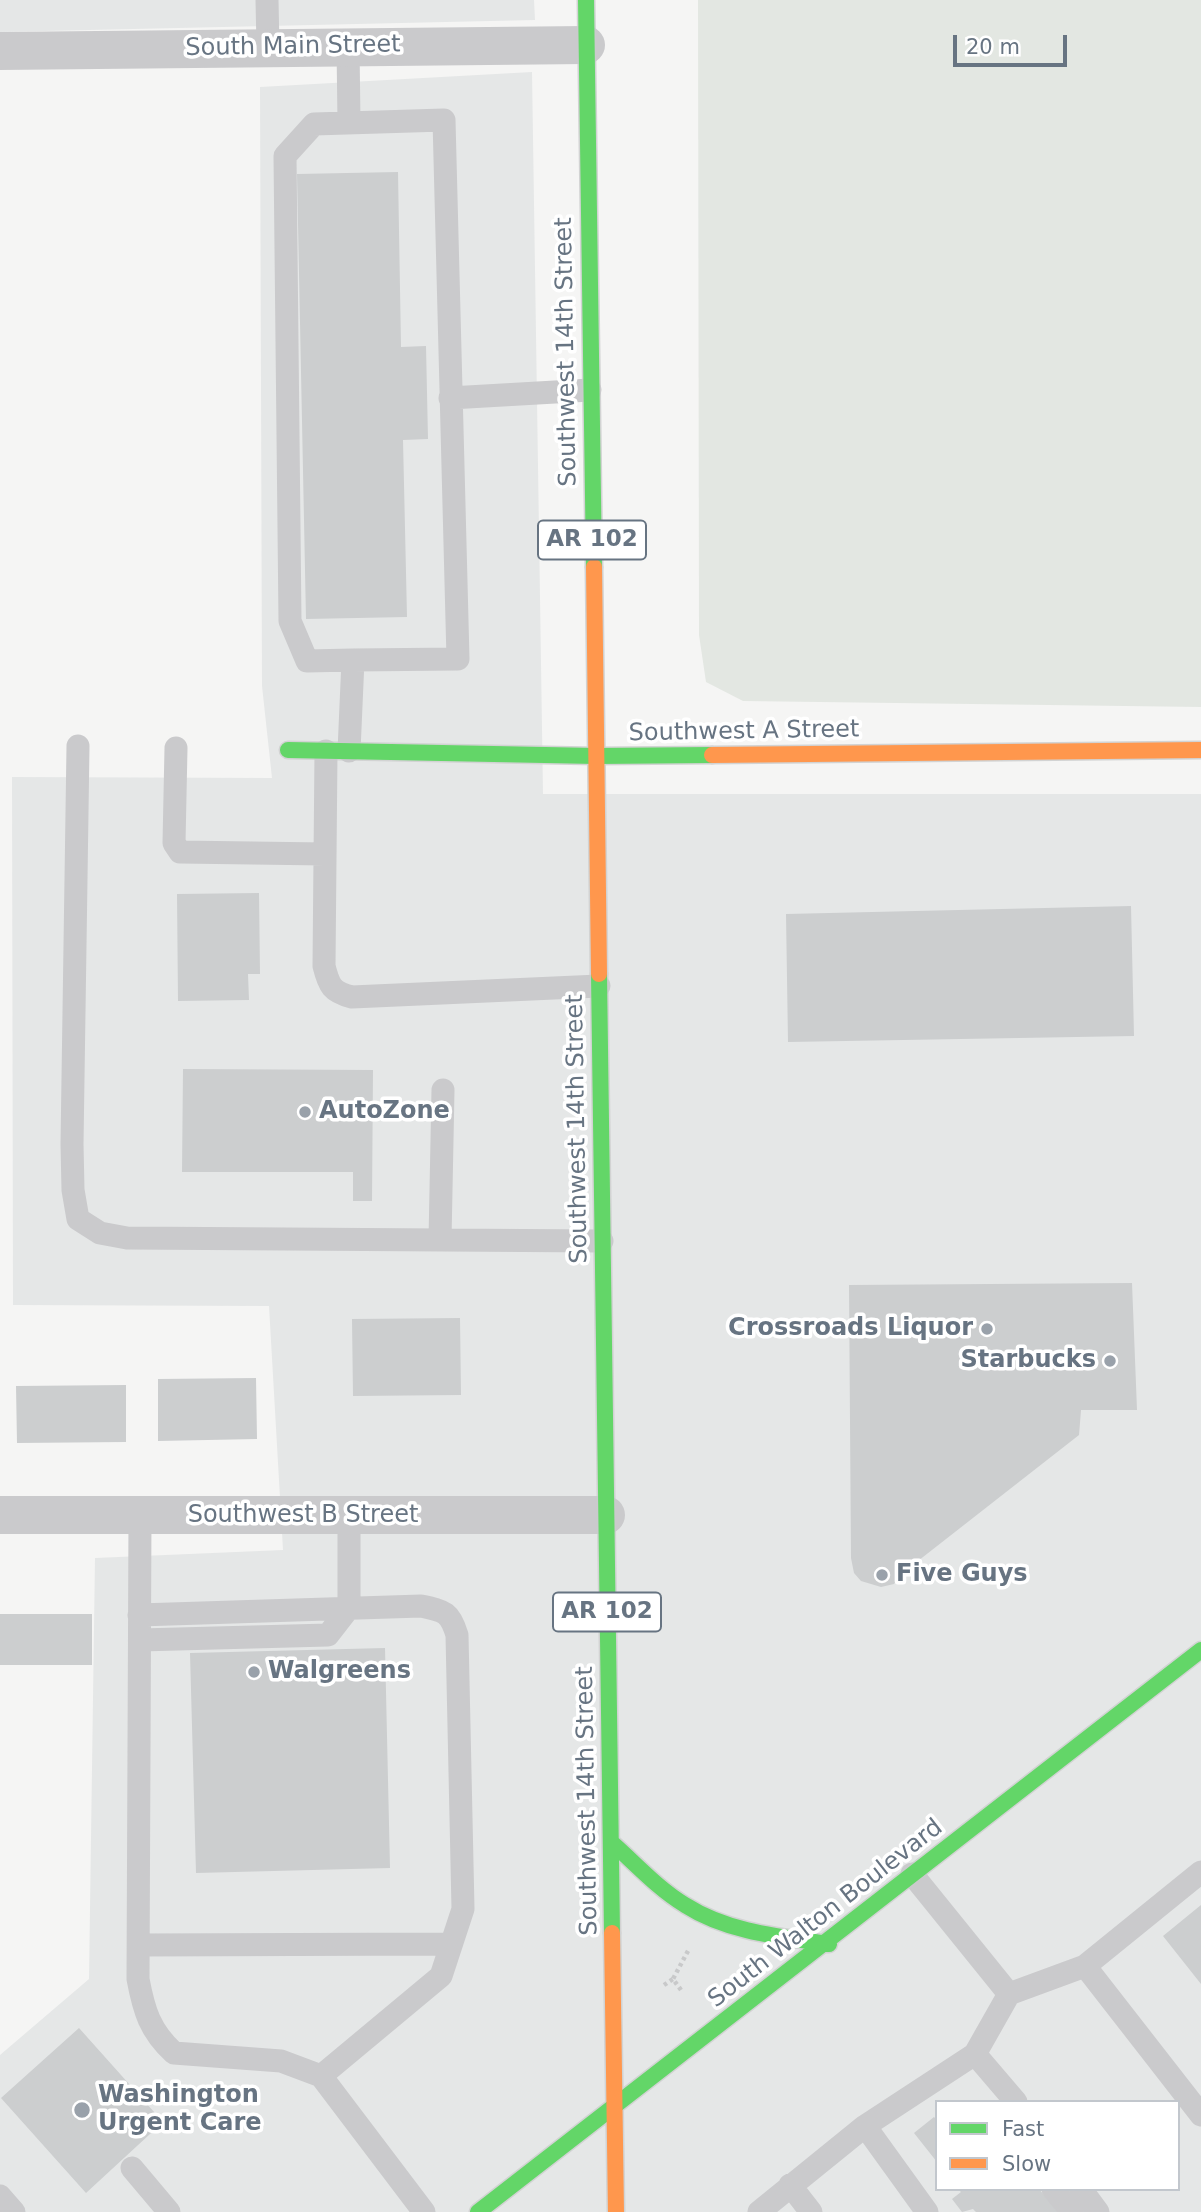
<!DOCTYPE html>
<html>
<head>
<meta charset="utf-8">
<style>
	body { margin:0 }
	#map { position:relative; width:1201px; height:2212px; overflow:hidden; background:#f5f5f4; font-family:"DejaVu Sans",sans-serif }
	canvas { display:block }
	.legend { position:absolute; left:935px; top:2100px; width:245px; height:91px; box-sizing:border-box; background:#fff; border:2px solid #c2c7cd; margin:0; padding:9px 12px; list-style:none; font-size:21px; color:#677482 }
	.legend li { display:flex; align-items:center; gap:14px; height:35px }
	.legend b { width:35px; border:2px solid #c2c7cd }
	.scale { position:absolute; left:953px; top:35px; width:114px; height:32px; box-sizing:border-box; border:4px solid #677482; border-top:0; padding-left:9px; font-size:21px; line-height:24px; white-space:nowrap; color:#677482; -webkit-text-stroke:5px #fff; paint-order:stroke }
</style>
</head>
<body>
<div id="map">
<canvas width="1201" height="2212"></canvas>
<ul class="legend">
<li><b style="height:9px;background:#63d668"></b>Fast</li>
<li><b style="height:9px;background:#ff974d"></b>Slow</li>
</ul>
<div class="scale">20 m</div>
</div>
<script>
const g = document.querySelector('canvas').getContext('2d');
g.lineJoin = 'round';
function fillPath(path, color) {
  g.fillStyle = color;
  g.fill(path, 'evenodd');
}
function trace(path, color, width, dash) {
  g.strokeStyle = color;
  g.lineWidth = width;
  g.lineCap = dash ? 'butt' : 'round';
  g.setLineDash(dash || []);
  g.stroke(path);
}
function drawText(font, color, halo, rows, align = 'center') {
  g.font = font + ' "DejaVu Sans",sans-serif';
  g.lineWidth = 7;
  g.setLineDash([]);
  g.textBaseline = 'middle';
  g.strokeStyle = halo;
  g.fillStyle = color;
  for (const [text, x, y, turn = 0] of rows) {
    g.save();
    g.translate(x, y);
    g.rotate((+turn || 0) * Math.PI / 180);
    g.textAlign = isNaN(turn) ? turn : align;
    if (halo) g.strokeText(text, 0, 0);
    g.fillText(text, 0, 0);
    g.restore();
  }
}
const built = new Path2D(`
	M0,0H534L535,20L0,32Z
	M532,72L543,794H1201V2212H0V2055L89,1979L95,1558L283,1550L269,1306L13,1305L12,777L272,778L262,686L260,87ZM937,2102H1178V2189H937Z`);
const green = new Path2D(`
	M698,0H1201V707L743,701L706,682L699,635Z`);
const building = new Path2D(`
	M398,172L401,347L426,346L428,439L403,440L407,617L306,619L297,174Z
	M259,893L260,974H248L249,1000L178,1001L177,894Z
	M1131,906L1134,1036L788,1042L786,914Z
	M183,1069L373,1070L372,1201H353V1172H182Z
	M1132,1283L1137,1410H1081L1079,1435L900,1575L894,1584L881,1587L861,1581L854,1573L851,1558L849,1285Z
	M460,1318L461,1395L353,1396L352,1319Z
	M256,1378L257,1439L158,1441V1379Z
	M126,1385V1442L17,1443L16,1386Z
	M0,1614H92V1665H0Z
	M385,1648L390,1868L196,1873L190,1653Z
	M1201,1905V1984L1163,1936Z
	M79,2028L163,2122L86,2193L1,2098Z
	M934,2117L937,2120V2162L914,2133Z
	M958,2189H1039L1058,2212H976L973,2209L962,2212L952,2199L961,2192Z`);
const path = new Path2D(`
	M664,1985L673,1979
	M681,1990L673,1979L689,1949`);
const lane = new Path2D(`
	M267,0L268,47
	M348,46L349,123
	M450,398L590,390
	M78,746L72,1144L73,1190L78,1219L100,1233L127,1238L602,1241
	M176,748L174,843L180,852L325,854
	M326,751L324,966C329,986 332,992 352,997L599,986
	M349,751L353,660L458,659L444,120L314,124L285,156L290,621L307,661L353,660
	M440,1240L443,1090
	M140,1516L138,1979C144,2011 150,2031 174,2053L281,2061L321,2076L424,2212
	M139,1615L421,1606C445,1611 450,1612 457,1635L463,1909L441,1976L321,2076
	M140,1640L328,1635L349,1608V1517
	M912,1874L1009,1994L1085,1966L1201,1872
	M139,1945L450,1944
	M1085,1966L1201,2115
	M975,2054L1016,2102
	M865,2126L927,2212
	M132,2168L169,2212
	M790,2185L811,2212
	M1053,2189L1072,2212
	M1081,2189L1098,2212
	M0,2196L14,2212
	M759,2212L865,2126L975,2054L1009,1994`);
const street = new Path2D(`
	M0,51L586,45
	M0,1515H606`);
const fast = new Path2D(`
	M586,0L594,567
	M288,750L596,756L712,755
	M599,974L612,1933
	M611,1842C635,1863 657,1888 685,1905C727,1932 780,1937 829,1944
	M478,2212L1201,1650`);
const slow = new Path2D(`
	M594,567L599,974
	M712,755L1201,750
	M612,1933L616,2212`);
const markers = [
	[305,1112,7,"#99a1aa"],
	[987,1329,7,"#99a1aa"],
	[1110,1361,7,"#99a1aa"],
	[882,1575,7,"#99a1aa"],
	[254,1672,7,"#99a1aa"],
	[82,2110,9,"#99a1aa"]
];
const shields = [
	[592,540,108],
	[607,1612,108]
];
const shieldNames = [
	["AR 102",592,540],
	["AR 102",607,1612]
];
const streetNames = [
	["South Main Street",293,47,-1],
	["Southwest 14th Street",567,352,-91],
	["Southwest A Street",744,732,-1],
	["Southwest 14th Street",578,1129,-91],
	["Southwest B Street",303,1516],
	["Southwest 14th Street",588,1801,-91],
	["South Walton Boulevard",826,1914,-38]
];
const poiNames = [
	["AutoZone",319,1112],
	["Crossroads Liquor",973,1329,"right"],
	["Starbucks",1096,1361,"right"],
	["Five Guys",896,1575],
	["Walgreens",268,1672],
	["Washington",98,2096],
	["Urgent Care",98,2124]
];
fillPath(built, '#e5e7e7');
fillPath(green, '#e3e7e2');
fillPath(building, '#cccecf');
trace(fast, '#d2d3d3', 19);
trace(slow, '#d2d3d3', 19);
trace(path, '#c8c9ca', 4.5, [3.5, 3.5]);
trace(lane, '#cacacc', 23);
trace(street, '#cacacc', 38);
trace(fast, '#63d668', 16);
trace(slow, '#ff974d', 16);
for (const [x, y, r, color] of markers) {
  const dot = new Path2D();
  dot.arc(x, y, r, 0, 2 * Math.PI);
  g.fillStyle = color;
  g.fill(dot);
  trace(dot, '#fff', 2.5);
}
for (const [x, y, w] of shields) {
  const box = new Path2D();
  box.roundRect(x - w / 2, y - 19.5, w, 39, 5);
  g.fillStyle = '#fff';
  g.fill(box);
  trace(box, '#677482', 2);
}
drawText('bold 23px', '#677482', null, shieldNames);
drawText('24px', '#677482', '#fff', streetNames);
drawText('bold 24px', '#677482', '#fff', poiNames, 'left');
</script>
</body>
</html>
